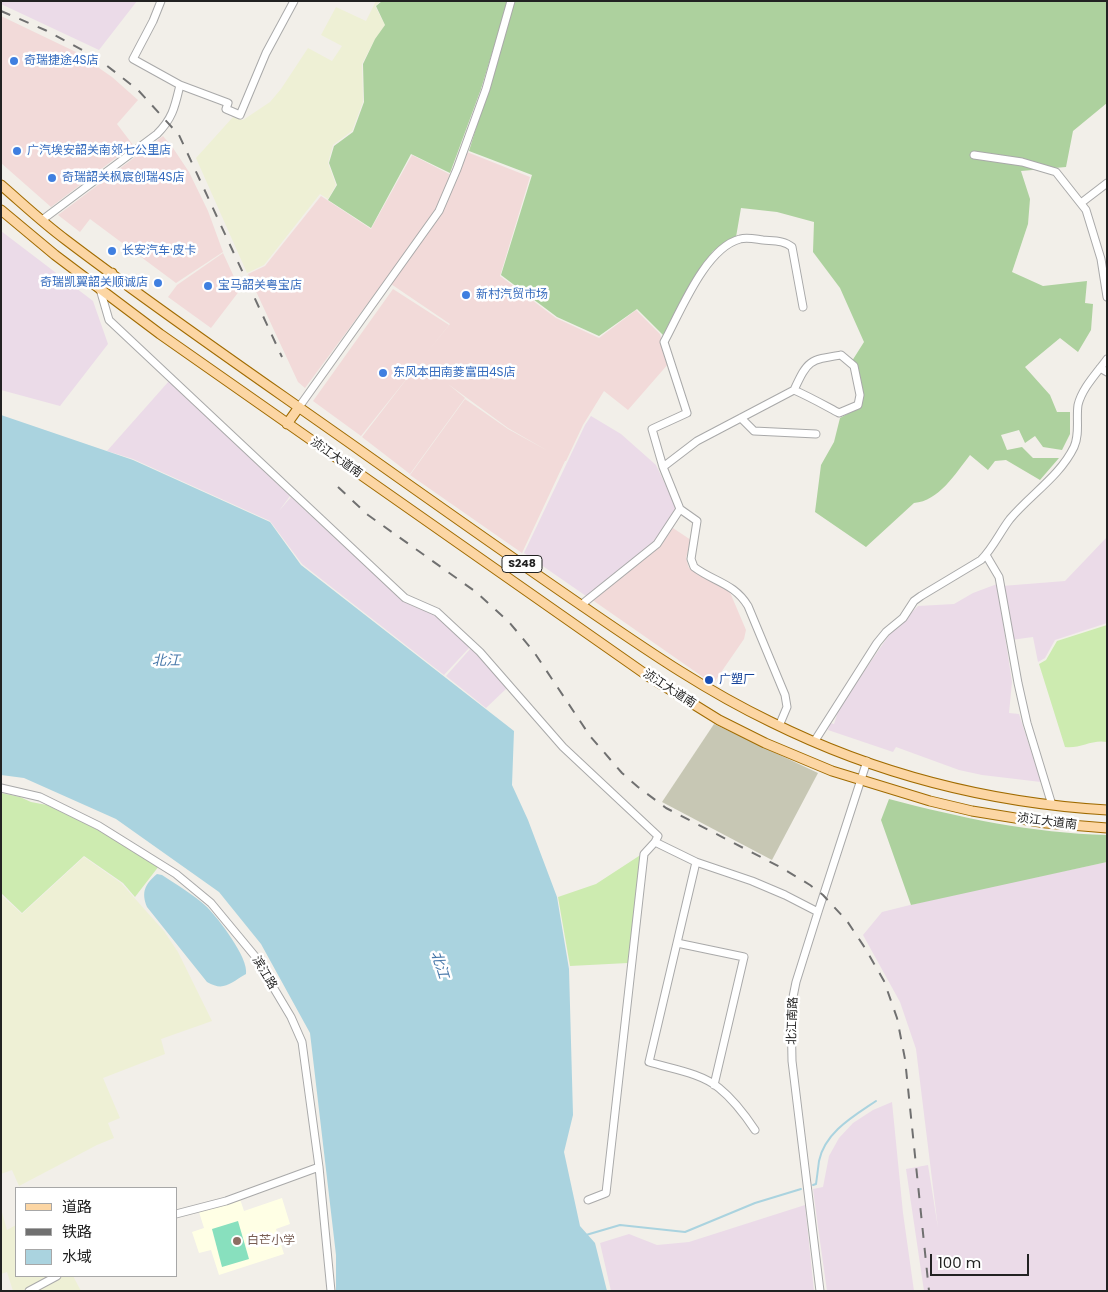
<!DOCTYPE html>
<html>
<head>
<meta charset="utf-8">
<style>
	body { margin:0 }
	#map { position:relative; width:1108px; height:1292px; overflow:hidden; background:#f2efe9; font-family:Poppins,"Noto Sans SC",sans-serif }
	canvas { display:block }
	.frame { position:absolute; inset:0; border:2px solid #222; pointer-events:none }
	.legend { position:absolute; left:15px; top:1187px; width:162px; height:90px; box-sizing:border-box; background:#fff; border:1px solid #a7a7a7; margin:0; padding:6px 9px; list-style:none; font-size:15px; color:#222 }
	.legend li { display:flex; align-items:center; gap:10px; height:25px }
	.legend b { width:25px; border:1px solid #a7a7a7 }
	.scale { position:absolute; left:930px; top:1254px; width:99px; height:22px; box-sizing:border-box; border:2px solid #222; border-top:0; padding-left:6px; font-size:15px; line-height:18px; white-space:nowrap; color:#222; -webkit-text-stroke:4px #fff; paint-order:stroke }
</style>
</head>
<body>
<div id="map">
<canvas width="1108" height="1292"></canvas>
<div class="frame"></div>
<ul class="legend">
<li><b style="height:6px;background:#fcd6a4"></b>道路</li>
<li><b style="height:6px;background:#707070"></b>铁路</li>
<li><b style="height:14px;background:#aad3df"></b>水域</li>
</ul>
<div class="scale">100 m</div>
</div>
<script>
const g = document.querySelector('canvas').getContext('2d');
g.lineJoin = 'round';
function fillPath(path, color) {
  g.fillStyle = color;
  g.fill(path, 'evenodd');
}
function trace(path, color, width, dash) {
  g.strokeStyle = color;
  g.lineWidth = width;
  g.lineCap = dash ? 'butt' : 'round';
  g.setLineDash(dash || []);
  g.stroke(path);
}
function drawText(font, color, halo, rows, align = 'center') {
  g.font = font + ' Poppins,"Noto Sans SC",sans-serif';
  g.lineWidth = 5;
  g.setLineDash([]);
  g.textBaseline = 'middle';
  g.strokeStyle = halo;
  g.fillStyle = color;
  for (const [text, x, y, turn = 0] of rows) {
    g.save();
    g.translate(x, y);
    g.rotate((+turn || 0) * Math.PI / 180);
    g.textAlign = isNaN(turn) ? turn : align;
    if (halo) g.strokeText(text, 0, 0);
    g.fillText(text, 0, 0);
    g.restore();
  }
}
const commercial = new Path2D(`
	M1,16L76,52L112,77L138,100L117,124L133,145L51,207L1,163Z
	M163,136L173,148L189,172L208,211L223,252L176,283L90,219L80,232L58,215Z
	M462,150L530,177L500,276L556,318L599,338L636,310L660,334L669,363L628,410L604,391L583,425L566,461H565L522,553L410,475L465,399L508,429L548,451L508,428L448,384L465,398L410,474L362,437L412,372L361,436L313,401L393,289L449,325L425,355L450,324L385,280L305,388L298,382L248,274L265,266L321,196L371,229L412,155L451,175Z
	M223,253L240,290L211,328L168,297L177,285Z
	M673,528L691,540L686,558L689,568L729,590L746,630L744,639L713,684L591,599L660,547Z`);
const industrial = new Path2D(`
	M1,1H137L99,50L1,4Z
	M1,231L93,301L108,344L60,406L1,390Z
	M169,381L290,496L279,511L291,497L402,600L415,607L431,612L470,647L444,675L302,564L270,521L133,459L107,451Z
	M591,416L621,434L656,465L677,509L653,542L586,596L524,553L585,425Z
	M1107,537V623L1055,640L1045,658L1038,662L1033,637L1011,640L1002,586L1065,581Z
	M997,584L1012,682L1009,713L1019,714L1041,782L982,775L959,770L896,747L893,752L828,730L830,723L834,724L839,708L889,635L918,606L954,604L973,593Z
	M471,648L507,688L486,708L446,676Z
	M1107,862V1291H924L906,1169L928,1165L938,1228L916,1049L900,1002L863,935L882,912L946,896Z
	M892,1102L903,1213L914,1291H827L818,1227L901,1214L818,1227L813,1189L823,1187L829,1156L839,1138L853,1123L873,1110Z
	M805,1205L814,1291H611L600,1243L629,1234L657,1245L689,1242Z`);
const education = new Path2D(`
	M282,1198L290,1224L276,1229L284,1254L219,1275L211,1250L199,1253L192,1232L204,1228L199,1212L240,1199L244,1211Z`);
const construction = new Path2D(`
	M714,724L818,773L772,860L662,802Z`);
const farmland = new Path2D(`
	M376,1H381L375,6L385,25L375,39L362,64L363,102L352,131L333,145L328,163L336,185L328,199L320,194L264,265L247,273L196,158L233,117L243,120L270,102L281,89L308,48L332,61L342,46L321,35L336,7L366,21Z
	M84,857L121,883L164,931L178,952L212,1021L161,1039L165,1054L103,1078L120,1118L108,1123L114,1138L97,1145L19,1186L12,1170L1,1174V895L22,914Z
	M1,1209L7,1230L16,1225V1276H73L81,1291H13L7,1272L1,1274Z`);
const grass = new Path2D(`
	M1107,625V742C1092,739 1080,749 1065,747L1039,664L1046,660L1057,641Z
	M1,793L20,797L31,802L47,805L98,830L159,866L135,897L123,883L84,856L22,913L1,893Z
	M642,854L628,963L570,966L558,897L596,884Z`);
const forest = new Path2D(`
	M382,1H508L481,89L450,173L411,154L371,228L328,200L337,185L329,163L334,146L353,132L364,102L363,64L375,39L385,25L376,6Z
	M515,1H1107V103L1073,131L1066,167L1021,171L1030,199L1028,224L1012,272L1043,286L1087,281L1085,303L1093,304L1091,330L1078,352L1060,338L1025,367L1050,395L1057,412H1070V434L1062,450L1043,447L1035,436L1025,443L1019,430L1001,435L1007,450L1022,447L1033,458H1059L1040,480L1006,460L995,461L988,470L970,455C955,474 939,501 914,503L866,547L815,512L821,465L834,442L840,418L860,407L852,361L864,342L840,288L813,252L814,222L777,212L741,208L736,237L713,251L696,274L664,336L637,309L599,336L557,317L501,275L532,175L469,151Z
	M889,799C961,818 1032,833 1107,835V862L911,905L881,820Z`);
const pitch = new Path2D(`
	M238,1221L249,1259L222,1267L212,1229Z`);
const water = new Path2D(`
	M1,415L133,460L270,522L301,565L514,731L512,785L528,820L557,897L569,969L573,1115L564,1152L580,1226L595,1243L607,1291H336V1255L310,1033L261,944L219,892L116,819L24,778L1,775Z
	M157,874L162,875C177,885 194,895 207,907C218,918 249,958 246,974C230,983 224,992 207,982L147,907C141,892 145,884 157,874Z`);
const stream = new Path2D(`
	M813,1185L816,1184C817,1177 818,1169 819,1161C825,1132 854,1116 876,1101
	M586,1235L620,1225L685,1232L755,1203L801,1189`);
const minor = new Path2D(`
	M161,1L153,21L133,59L180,85L228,103L226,109L240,115L266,53L294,1
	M974,155L1022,162L1056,172L1086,210L1101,259L1107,297
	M1081,203L1107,183
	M42,220L157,134C173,118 175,106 180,85
	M100,289L109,320L405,598L437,612L480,652L563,747L658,836L655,842L696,862L752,881L785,895L818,912
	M1100,368L1107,372
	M299,407L439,211L457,169L486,89L511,1
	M741,418L754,431L816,434
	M663,467L697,441L794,390C810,397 824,405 839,413L858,405L860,395L854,366L841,355C809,360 808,360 794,390
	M680,509L697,521L691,559L694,567C714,582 734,583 748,606L785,695L787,707L779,726
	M986,555L999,577L1018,683L1027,723L1052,805
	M581,605L657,544L680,509L663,467L652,429L687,413L664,342C680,313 705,248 740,239C747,237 755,239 763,240C773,241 784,240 792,247L803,307
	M814,742L877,643L886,632L903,618L914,601L921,596L981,560C993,548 1000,532 1010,519C1030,495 1060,476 1074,447C1080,434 1076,419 1078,405C1082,388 1097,373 1107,359
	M1,788L40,797L99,826L176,874L211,903L254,955L291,1017L302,1042L319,1167L331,1291
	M696,862L649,1062C672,1069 701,1073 719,1088C734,1100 745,1115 755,1130
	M677,943L744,957L714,1085
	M588,1200L606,1193L644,854L655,842
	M176,1214L226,1201L319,1167
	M29,1291L57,1276
	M820,1291L792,1061L791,1007L796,982L818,912L867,761`);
const major = new Path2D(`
	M1,185C23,204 43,223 66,240C162,313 262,381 361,451C433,502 505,553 578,603C641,646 702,689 771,722C876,774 990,803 1107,810
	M1,210L55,255L160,334L648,676L719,720L765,743L832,771L930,801L972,811L1046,823L1107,828
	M100,289L112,273
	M287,424L299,407`);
const rail = new Path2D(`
	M1,11L45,30L97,58L138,90L179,135L282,357
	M338,487L368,515L476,592L509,622L534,652L590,736L622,773L638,787L666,808L782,868L810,885L823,895L847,921L865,948L884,981L897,1018L905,1059L929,1291`);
const markers = [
	[14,61,5,"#3f7fe0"],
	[17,151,5,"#3f7fe0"],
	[52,178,5,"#3f7fe0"],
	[112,251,5,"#3f7fe0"],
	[158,283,5,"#3f7fe0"],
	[208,286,5,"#3f7fe0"],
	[466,295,5,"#3f7fe0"],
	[383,373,5,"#3f7fe0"],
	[709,680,5,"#1a4fb4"],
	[237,1241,5,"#8d6e63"]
];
const shields = [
	[522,564,40]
];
const shieldNames = [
	["S248",522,564]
];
const shopNames = [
	["奇瑞捷途4S店",24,61],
	["广汽埃安韶关南郊七公里店",27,151],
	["奇瑞韶关枫宸创瑞4S店",62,178],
	["长安汽车·皮卡",122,251],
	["奇瑞凯翼韶关顺诚店",148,283,"right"],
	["宝马韶关粤宝店",218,286],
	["新村汽贸市场",476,295],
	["东风本田南菱富田4S店",393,373]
];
const streetNames = [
	["浈江大道南",336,458,35],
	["浈江大道南",669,689,33],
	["浈江大道南",1047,822,7],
	["滨江路",264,973,59],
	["北江南路",793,1021,-88]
];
const transitNames = [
	["广塑厂",719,680]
];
const educationNames = [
	["白芒小学",247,1241]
];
const waterNames = [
	["北江",166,661],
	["北江",439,965,73]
];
fillPath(commercial, '#f2dad9');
fillPath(industrial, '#ebdbe8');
fillPath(education, '#ffffe5');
fillPath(construction, '#c7c7b4');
fillPath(farmland, '#eef0d5');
fillPath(grass, '#cdebb0');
fillPath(forest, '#add19e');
fillPath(pitch, '#88e0be');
fillPath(water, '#aad3df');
trace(stream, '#aad3df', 2);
trace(minor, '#a9a9a9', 9);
trace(major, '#a06b00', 11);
trace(minor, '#fff', 7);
trace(major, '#fcd6a4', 9);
trace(rail, '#707070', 2, [10, 10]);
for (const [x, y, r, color] of markers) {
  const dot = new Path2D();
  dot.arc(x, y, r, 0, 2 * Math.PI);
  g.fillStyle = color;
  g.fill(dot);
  trace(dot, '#fff', 2);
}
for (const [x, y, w] of shields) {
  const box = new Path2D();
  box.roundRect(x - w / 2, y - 8.5, w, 17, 4);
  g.fillStyle = '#fff';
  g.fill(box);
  trace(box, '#222', 1);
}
drawText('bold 11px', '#222', null, shieldNames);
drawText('12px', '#366cbe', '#fff', shopNames, 'left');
drawText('12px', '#222', '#fff', streetNames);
drawText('12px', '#164399', '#fff', transitNames, 'left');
drawText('12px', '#785e54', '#fff', educationNames, 'left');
drawText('italic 14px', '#4a7aab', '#fff', waterNames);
</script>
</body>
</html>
